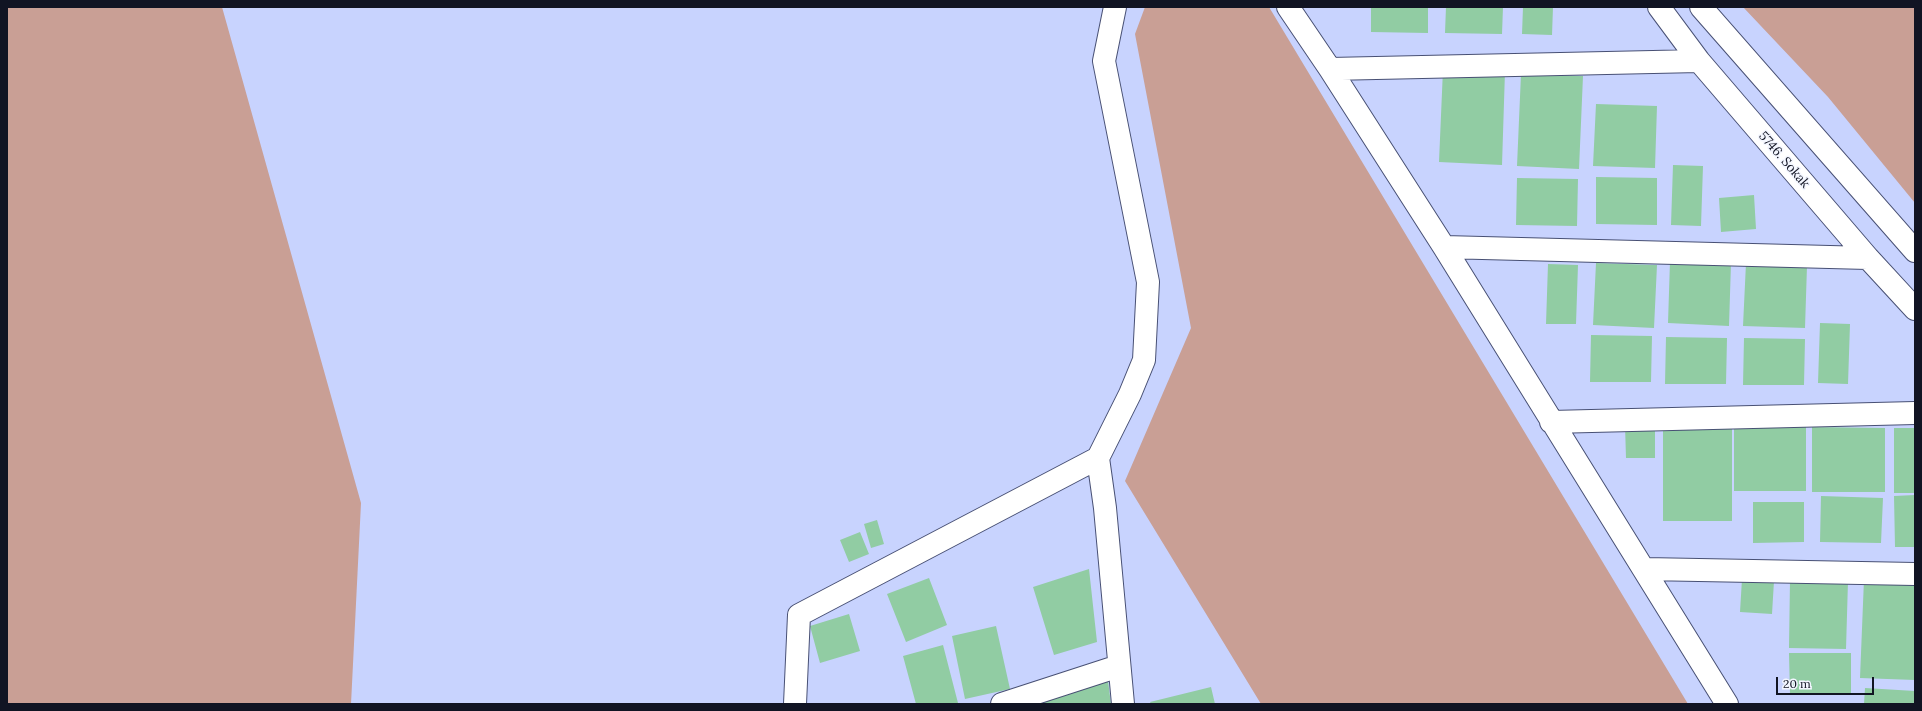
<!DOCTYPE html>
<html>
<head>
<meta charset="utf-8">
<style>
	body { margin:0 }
	#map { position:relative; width:1922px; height:711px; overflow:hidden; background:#c8d3fe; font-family:Lora,serif }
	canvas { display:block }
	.frame { position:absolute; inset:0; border:8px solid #111423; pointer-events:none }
	.scale { position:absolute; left:1776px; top:677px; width:98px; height:18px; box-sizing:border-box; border:2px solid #111423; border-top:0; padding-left:5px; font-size:12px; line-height:14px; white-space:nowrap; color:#111423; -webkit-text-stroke:3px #f3f6ff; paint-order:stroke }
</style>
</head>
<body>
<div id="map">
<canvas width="1922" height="711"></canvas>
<div class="frame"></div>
<div class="scale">20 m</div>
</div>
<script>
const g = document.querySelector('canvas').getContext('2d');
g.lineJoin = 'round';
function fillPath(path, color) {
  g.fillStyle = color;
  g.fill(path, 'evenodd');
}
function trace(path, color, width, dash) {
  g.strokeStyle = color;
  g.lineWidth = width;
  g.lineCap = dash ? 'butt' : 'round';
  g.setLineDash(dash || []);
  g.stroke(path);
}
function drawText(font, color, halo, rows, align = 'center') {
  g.font = font + ' Lora,serif';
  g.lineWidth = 3;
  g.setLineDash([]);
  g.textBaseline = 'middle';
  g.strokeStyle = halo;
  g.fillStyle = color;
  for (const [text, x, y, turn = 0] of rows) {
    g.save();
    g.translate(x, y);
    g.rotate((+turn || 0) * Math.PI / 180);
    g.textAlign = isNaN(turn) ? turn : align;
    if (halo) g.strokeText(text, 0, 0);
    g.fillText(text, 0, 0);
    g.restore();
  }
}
const green = new Path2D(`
	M7,7H222L361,503L351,704H7Z
	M1145,7H1269L1688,704H1261L1125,481L1191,328L1135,34Z
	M1743,7H1915V203L1828,97Z`);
const building = new Path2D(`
	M1371,7H1428V33L1371,32Z
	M1446,7H1503L1502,34L1445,33Z
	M1523,7H1553L1552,35L1522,34Z
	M1443,69L1505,71L1502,165L1439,162Z
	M1521,74L1583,76L1579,169L1517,166Z
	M1596,104L1657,106L1655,168L1593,166Z
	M1673,165L1703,166L1701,226L1671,225Z
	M1596,177L1657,178V225L1596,224Z
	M1517,178L1578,179L1577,226L1516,225Z
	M1754,195L1756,229L1721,232L1719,198Z
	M1670,261L1731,263L1729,326L1668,323Z
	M1596,263L1657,265L1654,328L1593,325Z
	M1746,263L1807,266L1805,328L1743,326Z
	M1548,264L1578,265L1576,324H1546Z
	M1820,323L1850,324L1848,384L1818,383Z
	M1591,335L1652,336L1651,382H1590Z
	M1666,337L1727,338L1726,384H1665Z
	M1744,338L1805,339L1804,385H1743Z
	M1655,424V458H1626L1625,425Z
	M1663,427H1732V521H1663Z
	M1734,427H1806V491H1734Z
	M1812,427L1885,428V492H1812Z
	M1894,428H1915V493H1894Z
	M1915,495V547H1895L1894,496Z
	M1821,496L1883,498L1881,543L1820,542Z
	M1753,502H1804V542L1753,543Z
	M877,520L884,544L871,548L864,524Z
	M860,532L869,554L849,562L840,540Z
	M1089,569L1097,642L1054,655L1033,587Z
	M929,578L947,625L906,642L887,594Z
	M1742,579L1774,581L1772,614L1740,612Z
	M1864,579L1915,580V680L1860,678Z
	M1790,580L1848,581L1846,649L1789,648Z
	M849,614L860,651L820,663L810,626Z
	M996,626L1010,689L965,699L952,636Z
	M943,645L958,703L916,704L903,656Z
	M1789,653H1851V694L1790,695Z
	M1108,681L1111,704H1045L1044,699Z
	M1211,687L1215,704H1151L1150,702Z
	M1865,688L1915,691V704H1864Z`);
const street = new Path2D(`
	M1288,7L1330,69L1444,247L1727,704
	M1659,7L1699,61L1868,258L1915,309
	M1701,7L1915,251
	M1330,69L1699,61
	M1444,247L1868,258
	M1551,422L1915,413
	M1098,458L1105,508L1123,704
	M1645,569L1915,574
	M795,704L799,615L1098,458L1130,394L1144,360L1148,282L1104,61L1115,7
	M1002,704L1119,666`);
const streetNames = [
	["5746. Sokak",1784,160,49]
];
fillPath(green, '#c99f95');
fillPath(building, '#91cca3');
trace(street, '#485074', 24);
trace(street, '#fff', 22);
drawText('13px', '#111423', '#f3f6ff', streetNames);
</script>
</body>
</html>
